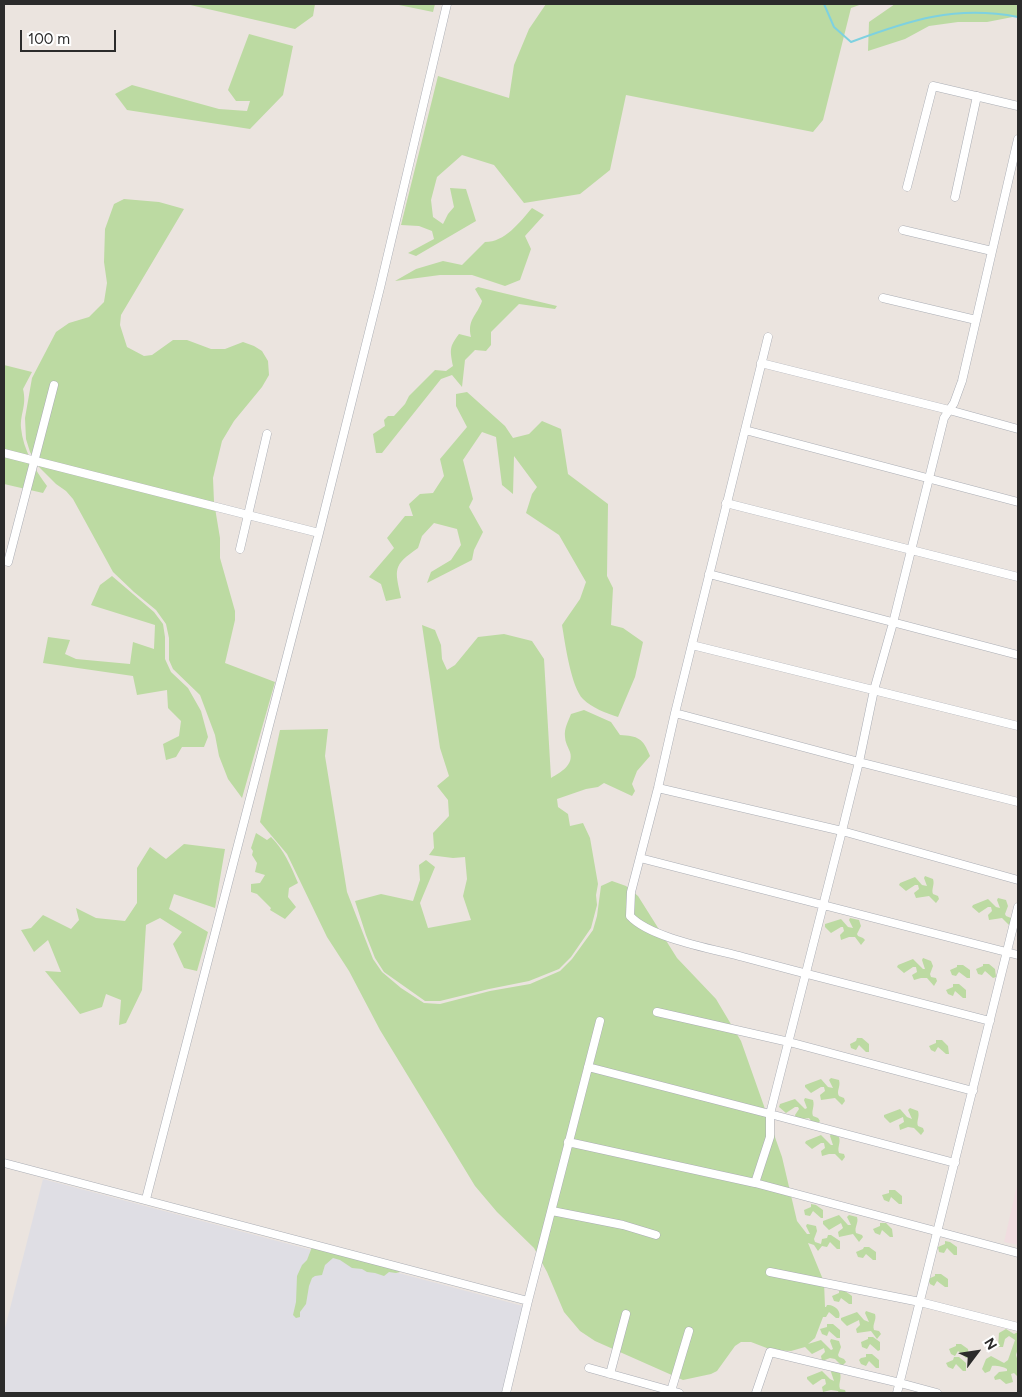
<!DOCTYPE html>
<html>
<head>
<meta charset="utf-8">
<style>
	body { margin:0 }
	#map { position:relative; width:1022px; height:1397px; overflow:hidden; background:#ebe4df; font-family:Figtree,sans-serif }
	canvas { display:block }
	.frame { position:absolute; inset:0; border:5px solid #2b2b2b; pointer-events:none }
	.north { position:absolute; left:952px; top:1327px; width:50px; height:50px; -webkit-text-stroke:4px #fff; paint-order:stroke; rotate:59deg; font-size:14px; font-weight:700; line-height:20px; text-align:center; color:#2b2b2b }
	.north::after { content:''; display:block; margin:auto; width:18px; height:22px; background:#2b2b2b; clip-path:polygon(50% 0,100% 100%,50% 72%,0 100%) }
	.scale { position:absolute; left:20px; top:30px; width:96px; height:22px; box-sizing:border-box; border:2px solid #2b2b2b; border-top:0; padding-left:6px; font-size:15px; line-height:18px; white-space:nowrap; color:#2b2b2b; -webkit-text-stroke:4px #fff; paint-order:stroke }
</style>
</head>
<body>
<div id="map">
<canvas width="1022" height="1397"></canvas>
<div class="frame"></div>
<div class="north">N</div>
<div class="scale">100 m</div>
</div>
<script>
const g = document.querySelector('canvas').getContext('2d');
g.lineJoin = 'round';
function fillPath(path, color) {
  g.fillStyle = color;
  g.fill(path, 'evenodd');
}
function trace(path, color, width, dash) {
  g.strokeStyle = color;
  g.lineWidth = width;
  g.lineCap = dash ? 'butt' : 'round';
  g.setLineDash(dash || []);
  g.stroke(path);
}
const industrial = new Path2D(`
	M43,1179L523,1306L502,1393H4V1332Z`);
const medical = new Path2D(`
	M1018,1181V1245L1004,1242Z`);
const green = new Path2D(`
	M186,4H315L313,16L295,29Z
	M394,4H435L433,12Z
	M546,4H862L851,8L823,120L813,132L626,95L610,170L580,194L524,203L494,165L462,155L437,177L431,200L433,217L443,224L448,214L454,207L450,188L466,189L476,221L416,256L408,253L434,239L432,231L419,226L401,225L438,76L509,98L514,65L529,29Z
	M895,4H1018V16L987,22H958L929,26L905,39L868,51L869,22Z
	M249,34L293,46L283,95L250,129L127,110L115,94L132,85L219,109L247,111L250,101H236L228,90Z
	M124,199L159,202L184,209L121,315L120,325L127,347L144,356L152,355L173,340H187L211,349H225L243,342L254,346L262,351L268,361L269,375L262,387L234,421L222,441L213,478L214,502L220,538V558L235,611V620L225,663L275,682L242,798L228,779L219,756L215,735L200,695L173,669L169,660V638L166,624L156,610L134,592L113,572L73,499L66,491L56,484L39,467L30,452L26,439L25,418L32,378L56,332L69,323L89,317L104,302L107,283L104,262L105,229L114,204Z
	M532,208L544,215L525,236L531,249L520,280L505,286L472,275H440L395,281L416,269L443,261L462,265L485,242C505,242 519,223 532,208Z
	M478,287L557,306L555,309L519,304L491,332V345L486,351L475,350L465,360L462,387L452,375L441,379L382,453H376L373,434L385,426L384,420L388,416H394L405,404L409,396L435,370L446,371L453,366C450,350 449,347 459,334L471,337C467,319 477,316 482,301L475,289Z
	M4,365L32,372L23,389C27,406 20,413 21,428C23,449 35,470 47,486L43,493L4,484Z
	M467,392L505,426L513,438L529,434L542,421L561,429L568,474L608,504L607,576L613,588L611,625L623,628L643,642L635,677L618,717C606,713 592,708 583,699C571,687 565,643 562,625L580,599L586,582L559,535L526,513L532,494L537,487L514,456L513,494L502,485L496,437L482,432L463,460L473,499L469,507L483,532L474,550L472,560L427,583L431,572L451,560L461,545L457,529L434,523L422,536L418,548C392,566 395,569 401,598L386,601L381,584L369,577L394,548L387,538L405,516H413L409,504L420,494L433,493L444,476L440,459L467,427L456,406V394Z
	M112,576L154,612L163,624L165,637V659L171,672L188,688L201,711L208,737L204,747H182L176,757L166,760L163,744L179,736L181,721L168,708L167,690L137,695L133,676L43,663L48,637L70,640L65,654L76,659L130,664L133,642L154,649L155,625L91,605L100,585Z
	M422,625L435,630L441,645L442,659L447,670L455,665L478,637L504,634L532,641L544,659L551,778C561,772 574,765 570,752C568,747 565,742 565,737C564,728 568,722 571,714L584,710L611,722L620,735C638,736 643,738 650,756L637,771L632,784L635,791L632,796L604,783L598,787L586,789L557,799L558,807L568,814L570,826L583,823L590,838L598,884L596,895L597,905L591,928L571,957L559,969L529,981L489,989L440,1001H425L384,972L375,958L366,935L355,901L381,894L413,901L420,880L419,865L426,860L435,867L420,903L428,928L471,920L463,896L467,879L465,857L453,858L429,855L434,848L433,833L449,816L448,800L437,786L449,776L440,748Z
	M328,729L325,756L347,892L373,959L382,972L401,988L424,1003L440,1004L490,991L530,984L560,971L572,959L593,930L597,916L601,886L612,881L626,886L638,896L677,958L716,999L741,1041L782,1157L797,1221L807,1234H810L806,1226L807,1224L816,1226L817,1231L814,1239L815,1242L821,1244L822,1239L827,1238L828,1235H831L840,1241V1249H837L830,1242L827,1247L822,1246L818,1251L814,1245L808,1243L824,1282L825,1307H826L827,1305C834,1304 842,1311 839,1318H836L829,1312L826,1317H823L815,1338L808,1344L821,1340L831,1350L833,1349L830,1341L831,1339L839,1341L841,1347L838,1355L839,1357L844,1359L846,1362L842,1366L835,1359L830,1358L822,1361L821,1356L825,1352L824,1348L812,1354L805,1347L791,1351L772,1350L751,1342H741L735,1346L717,1371L711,1374L683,1380L595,1341L580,1331L564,1312L547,1272L534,1248L497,1212L475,1186L380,1030L349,971L327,937L287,854L260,822L280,730Z
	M256,833L267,840L271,837C284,850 291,866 298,883L289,888L288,897L296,907L285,919L270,910L271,908L257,894L251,892V884L260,883L265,875L255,872L257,863L252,855L253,851L251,848Z
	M184,844L225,849L215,908L174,894L169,909L208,932L197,971L184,968L173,944L182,932L160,918L146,925L142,990L126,1023L119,1025L121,1000L106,994L102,1007L80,1014L45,971L61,972L48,940L34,952L21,930L31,928L43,915L71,929L79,920L76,908L96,918L125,921L137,903V868L150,847L166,859Z
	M925,876L933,879C935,885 931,889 933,894L938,896L939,899L936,903L929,896L916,898L914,893L919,889L918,885H915L906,891L899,885L900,883L915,877L922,885L927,886L924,878Z
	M998,898L1006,900L1008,906L1005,914L1006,916L1011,918L1013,921L1009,925L1002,918L989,920L988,915L992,911L991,907H988L979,913L972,907L973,905L988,899L996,907L1000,908L997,900Z
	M850,918L859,920L861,926L857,934L858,936L863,938L865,940L861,945L855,937H849L841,940L840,935L844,931L843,927H841L831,933L825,927V924L841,919L848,927L853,928L849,920Z
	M923,958L931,961L933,966L930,974L931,977L936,978L937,981L934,986L927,978H921L914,980L912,975L917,972L916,967H913L904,973L897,967L898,965L913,959L923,969H925L922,960Z
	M983,964H989L995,969L996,977L993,978L985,971L982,975L978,974L976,969L983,966Z
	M957,965H963L970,970V978H967L959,972L956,976L952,975L950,970L957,967Z
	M953,984H959L966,990V998H963L955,991L953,996L948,994L946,990L953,987Z
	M857,1038H862L869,1044V1052H866L859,1045L856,1050L851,1048L850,1044L856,1041Z
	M936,1040H942L948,1046L949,1054H946L938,1047L935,1052L931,1050L929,1046L936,1043Z
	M831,1078L839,1080C841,1087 836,1091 839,1096L844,1098L845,1101L842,1105L835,1098L821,1100L820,1095L825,1091L824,1087H821L811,1093L805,1087V1085L821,1079L828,1087L833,1088L829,1080Z
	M805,1098L813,1100C815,1107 811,1110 813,1116L818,1118L820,1121L818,1123L812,1122L809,1118L796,1120L795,1115L799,1109L798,1107H795L786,1113L779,1107L780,1104L795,1099L805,1109L807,1108L804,1100Z
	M910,1108L918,1111C920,1117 916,1121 918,1126L923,1128L924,1131L921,1135L914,1128L908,1127L900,1130L899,1125L904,1122L903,1117L890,1123L884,1117V1115L900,1109L907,1117L912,1119L908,1110Z
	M831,1134L839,1137C841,1143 837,1147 839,1153L844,1154L845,1157L842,1161L835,1154H829L822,1156L821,1151L825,1148L824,1143H821L812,1149L805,1143L806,1141L821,1135L831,1145H833L830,1136Z
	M889,1190H895L902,1196V1204H899L891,1197L889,1202L884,1200L882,1195L889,1193Z
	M811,1204L816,1205L823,1210V1218H821L813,1211L810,1216L805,1215L804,1210L811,1207Z
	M839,1215L848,1225H851L847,1217L849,1215L857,1217C859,1223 854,1227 856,1233L862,1235L863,1237L859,1242L853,1234L839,1237L838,1232L843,1228L841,1223L829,1230L823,1224V1221Z
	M880,1223H886L892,1229L893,1237H890L882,1230L880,1235L875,1233L873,1229L880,1226Z
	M945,1241L950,1242L957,1247V1255H954L947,1248L944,1253L939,1252L938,1247L945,1244Z
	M312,1247L399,1271L400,1272L396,1273L389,1272L384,1276L375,1273L367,1272L362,1269L352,1268L340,1260L333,1258L325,1265L322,1275L315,1276L312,1278L309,1286L306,1304L300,1312V1317L296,1318L293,1315L296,1302L297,1276L302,1265L307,1260Z
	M864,1247H869L876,1252V1260H873L866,1254L863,1258L858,1257L856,1252L863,1249Z
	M935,1274H941L948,1279V1287H945L937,1281L934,1286L930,1284L928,1279L935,1276Z
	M839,1291H845L852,1296V1304H849L841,1298L839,1302L834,1301L832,1296L839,1293Z
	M866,1311L875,1314C877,1320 872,1324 874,1330L879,1331L881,1334L877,1339L871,1331L857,1333L856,1329L860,1325L859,1320L847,1326L841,1320V1318L857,1312L864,1320L869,1322L865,1313Z
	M827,1324H833L840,1330V1338H837L829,1331L827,1336L822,1334L820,1329L827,1327Z
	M1006,1329L1014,1334L1018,1332V1348L1016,1355L1018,1362V1377L1014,1373L1011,1374L1013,1382L1006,1384L1000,1379L995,1380L994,1377L999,1372L1007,1371V1369C1005,1367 994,1365 992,1366L990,1371L985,1373L982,1369L986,1359L991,1356L1004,1363L1008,1360L1015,1340L1009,1336L1005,1339L1003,1347H998L999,1333Z
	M868,1337H873L880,1342V1350L878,1351L870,1344L867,1349L862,1347L861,1342L868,1339Z
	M956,1344H961L968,1349L969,1357L966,1358L958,1351L955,1356L951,1354L949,1349L956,1346Z
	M866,1354H872L879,1360V1368H876L869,1361L866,1366L861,1364L859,1360L861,1358L866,1357Z
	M954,1357H959L966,1363V1371H963L956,1364L953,1369L948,1367L946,1363L953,1360Z
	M832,1370L840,1373C842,1379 838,1383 840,1389L845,1390L846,1393H839L838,1391L831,1390L823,1392L822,1387L826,1384L825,1379H822L813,1385L807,1379V1377L822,1371L830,1379L834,1381L831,1372Z`);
const stream = new Path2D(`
	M824,4L834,27L851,42C910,20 955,5 1018,17`);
const minor = new Path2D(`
	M907,187L933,86L1018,106
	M955,197L977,96
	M903,230L992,251
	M883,298L976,320
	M768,337L745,430L1018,502
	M761,363L949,410L1018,429
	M745,430L675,713L658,788L631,892L630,916C650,938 713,949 743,957C825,979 907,1000 990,1021
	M4,453L319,533
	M726,503L1018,577
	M240,549L267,434
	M8,562L54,385
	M709,574L1018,655
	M692,645L1018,726
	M675,713L859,762L1018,802
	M658,788L842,831L1018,880
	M640,858L1018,955
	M657,1012L789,1042L973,1091
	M588,1067L770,1114V1137L755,1183
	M568,1142L755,1183L1018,1253
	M4,1163L528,1301
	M955,1163L770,1114L842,831L859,762L874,690L893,623L944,418L954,403L962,381L1018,139
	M146,1199L319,533L380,288L447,4
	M552,1211L623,1225L656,1235
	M770,1272L920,1302L1018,1327
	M589,1368L679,1393
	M610,1374L626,1314
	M671,1391L689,1331
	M506,1393L528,1301L600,1021
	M756,1393L770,1352L900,1383L937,1393
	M897,1393L1018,907`);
fillPath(industrial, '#dfdee4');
fillPath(medical, '#f0dde0');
fillPath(green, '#bcdaa2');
trace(stream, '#7ed1e0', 2);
trace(minor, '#abaeb5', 9);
trace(minor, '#fff', 8);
</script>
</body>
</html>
